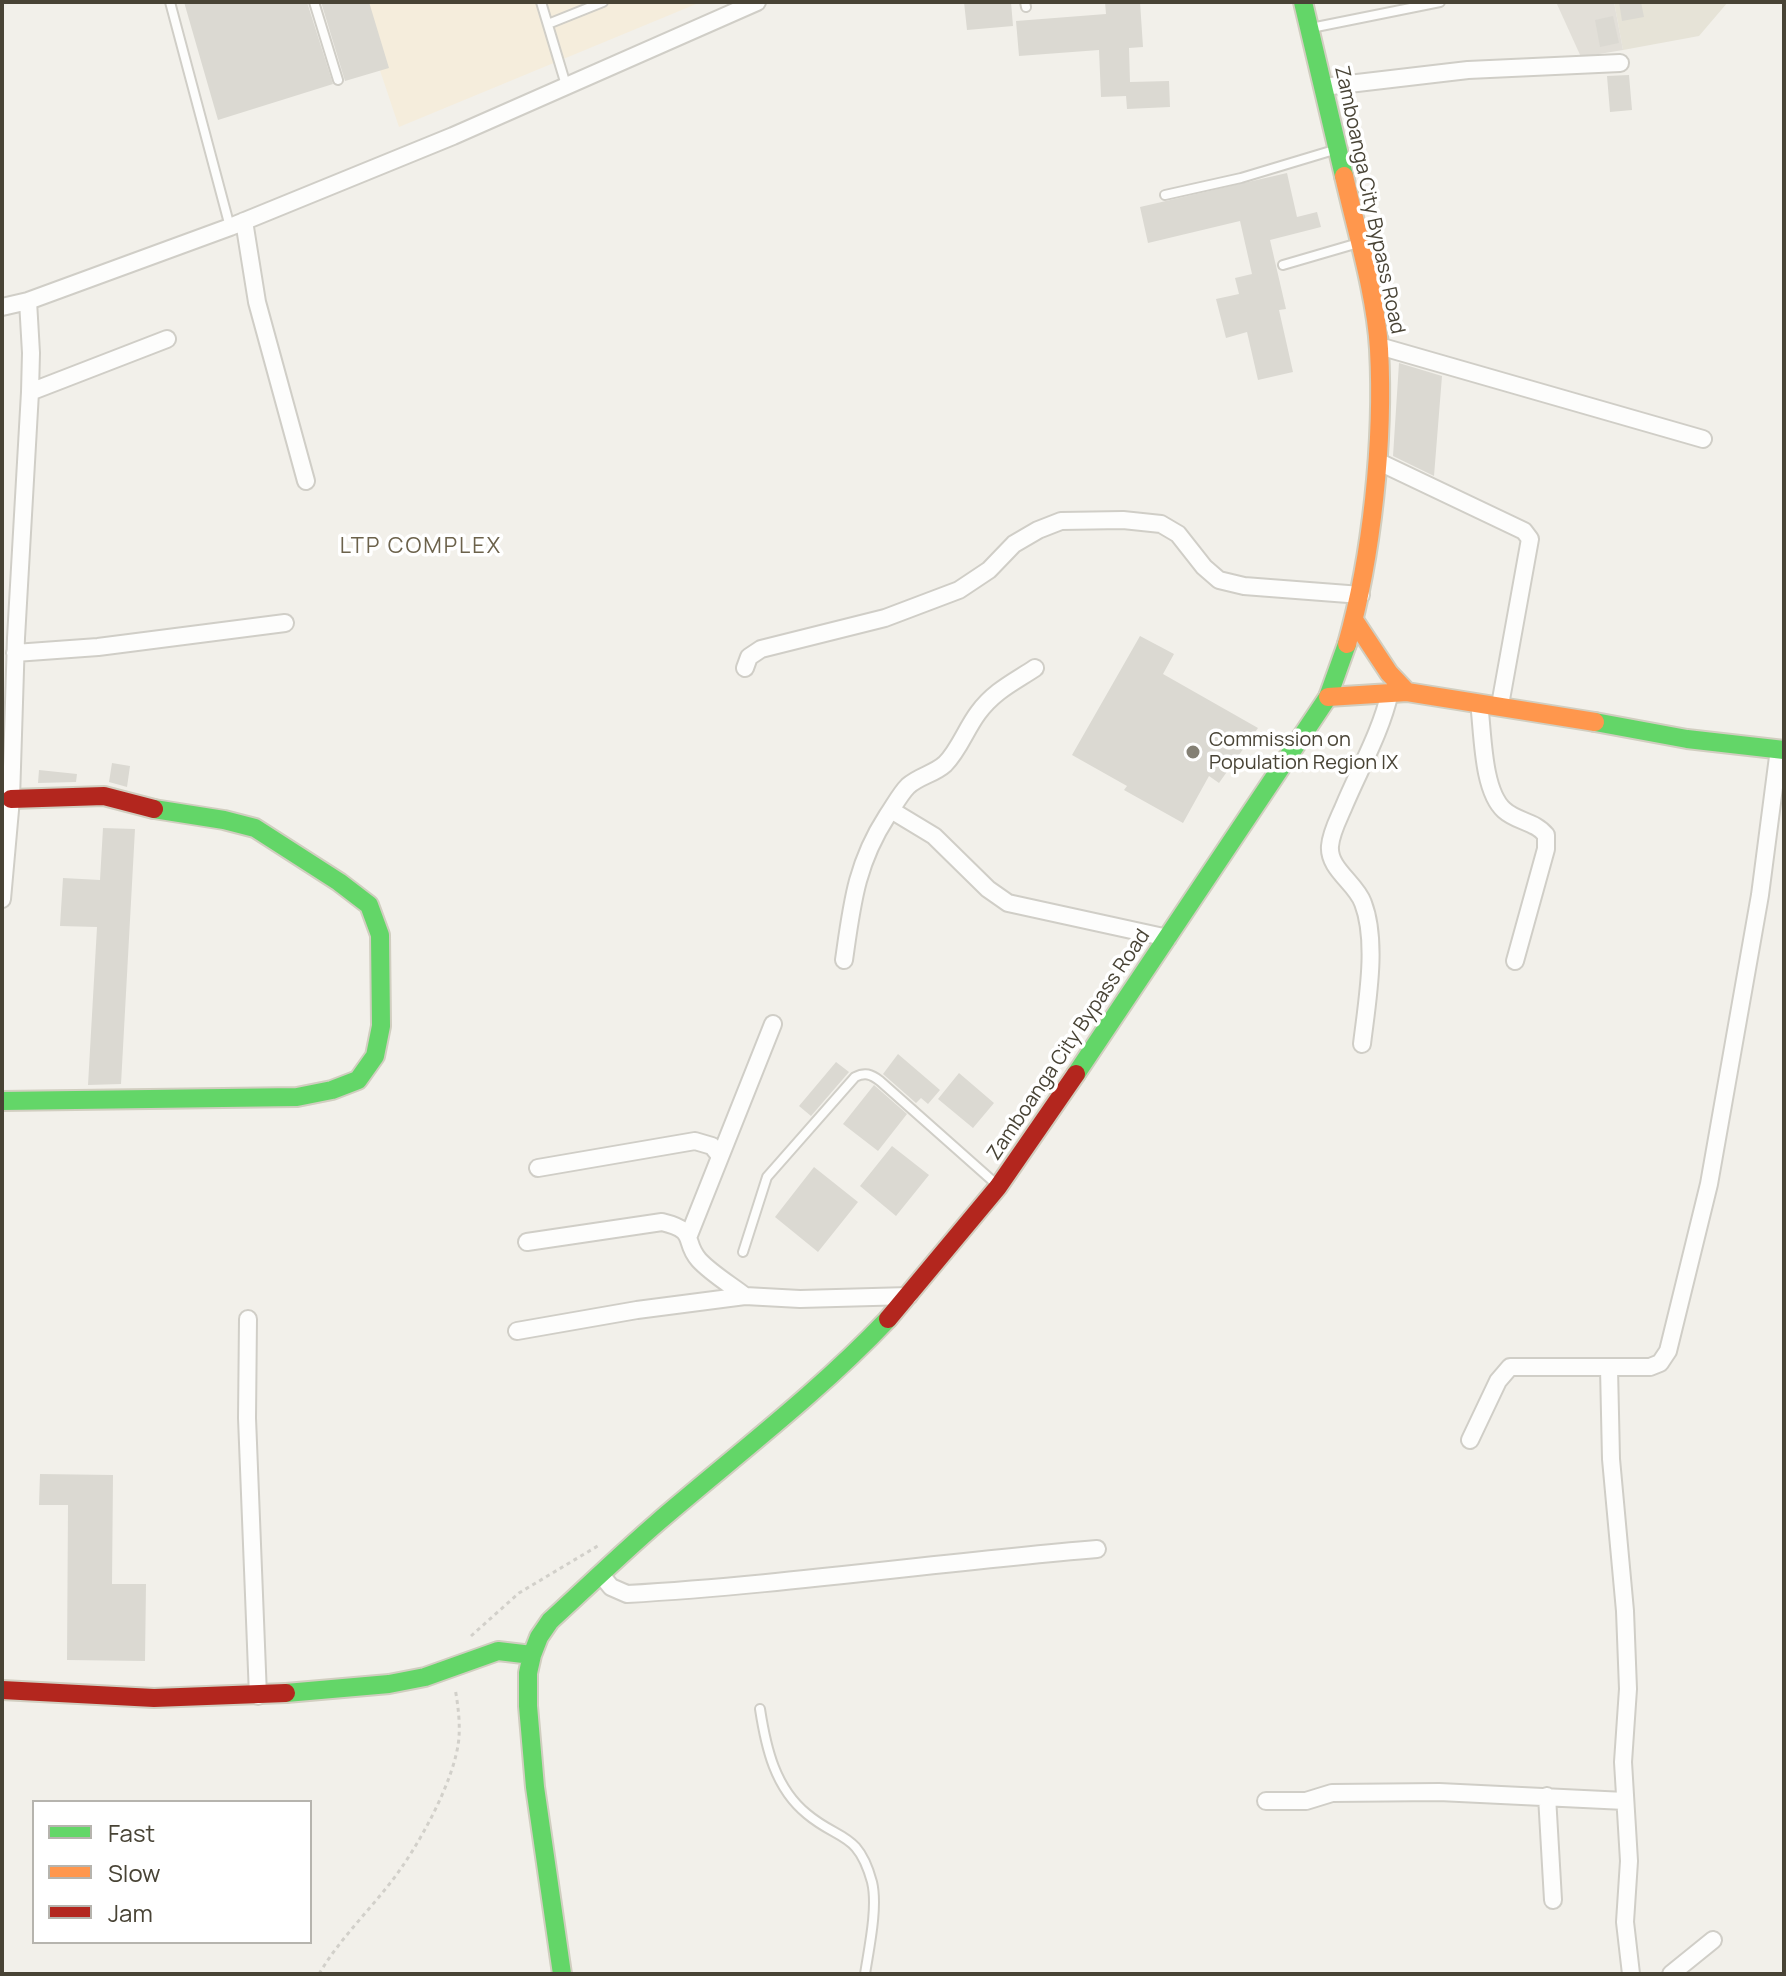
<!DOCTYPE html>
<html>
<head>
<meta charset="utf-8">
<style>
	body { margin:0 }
	#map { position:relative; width:1786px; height:1976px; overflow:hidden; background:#f2f0ea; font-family:Manrope,sans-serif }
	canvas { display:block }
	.frame { position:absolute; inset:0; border:4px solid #484335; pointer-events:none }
	.legend { position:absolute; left:32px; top:1800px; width:280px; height:144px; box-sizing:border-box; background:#fff; border:2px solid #b6b4ae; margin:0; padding:10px 14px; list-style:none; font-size:24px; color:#484335 }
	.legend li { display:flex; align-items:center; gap:16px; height:40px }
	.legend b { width:40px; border:2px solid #b6b4ae }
</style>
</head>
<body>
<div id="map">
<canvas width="1786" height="1976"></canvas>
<div class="frame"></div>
<ul class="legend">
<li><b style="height:10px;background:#63d668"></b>Fast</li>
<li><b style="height:10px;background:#ff974d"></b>Slow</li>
<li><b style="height:10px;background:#b3261e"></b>Jam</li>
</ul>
</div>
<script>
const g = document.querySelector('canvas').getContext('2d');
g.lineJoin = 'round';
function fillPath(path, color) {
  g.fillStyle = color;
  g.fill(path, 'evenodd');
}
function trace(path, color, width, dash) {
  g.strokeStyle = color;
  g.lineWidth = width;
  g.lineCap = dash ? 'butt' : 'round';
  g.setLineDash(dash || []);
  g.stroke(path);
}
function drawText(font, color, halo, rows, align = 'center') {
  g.font = font + ' Manrope,sans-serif';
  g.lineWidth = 7;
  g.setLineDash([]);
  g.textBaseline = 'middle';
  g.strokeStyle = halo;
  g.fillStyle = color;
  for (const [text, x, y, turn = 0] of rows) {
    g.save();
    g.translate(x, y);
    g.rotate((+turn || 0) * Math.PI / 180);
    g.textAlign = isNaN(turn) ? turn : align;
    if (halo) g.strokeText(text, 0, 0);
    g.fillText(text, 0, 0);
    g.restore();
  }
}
const residential = new Path2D(`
	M1614,2H1728L1699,36L1623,50Z`);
const commercial = new Path2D(`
	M357,2H701L399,127Z`);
const industrial = new Path2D(`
	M1556,2H1614L1623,50L1581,57Z`);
const building = new Path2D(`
	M184,2H307L333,84L218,120Z
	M321,2H369L389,68L345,81Z
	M964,2H1011L1013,26L967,30Z
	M1105,2H1140L1143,47L1129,48L1130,82L1169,81L1170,107L1127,109L1126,96L1101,97L1099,50L1019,56L1016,21L1106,14Z
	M1619,2H1641L1644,17L1622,21Z
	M1613,16L1619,43L1600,47L1595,20Z
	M1629,75L1632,110L1610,112L1607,76Z
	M1287,173L1297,217L1317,212L1321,227L1270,240L1286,309L1279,310L1293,372L1258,380L1247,332L1226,338L1216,299L1239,294L1235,278L1252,274L1240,221L1148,243L1140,207Z
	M1399,363L1442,376L1434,476L1393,456Z
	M1140,636L1174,654L1163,674L1258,728L1219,783L1209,776L1183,823L1124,790L1127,786L1072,755Z
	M112,763L130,766L127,787L109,782Z
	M39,770L77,774L76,782L38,783Z
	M103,828L135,829L121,1084L88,1085L97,927L60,926L63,878L100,880Z
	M898,1054L940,1090L928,1104L921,1098L916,1103L883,1074Z
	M836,1062L849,1072L811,1116L799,1106Z
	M959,1073L994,1103L973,1128L938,1099Z
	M874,1085L907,1114L878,1151L843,1124Z
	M892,1146L929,1175L896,1216L860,1186Z
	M814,1167L858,1202L818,1252L775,1217Z
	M40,1474L113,1475L112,1584H146L145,1661L67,1660L68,1505H39Z`);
const path = new Path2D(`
	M471,1636L519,1593L601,1544
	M319,1974C339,1940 367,1913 391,1882C417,1849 456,1779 459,1737C460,1721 458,1705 455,1688`);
const lane = new Path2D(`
	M170,2L230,227
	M314,2L338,80
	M541,2L566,85
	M1025,2L1026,7
	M548,24L603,2
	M1311,28L1440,2
	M1165,195L1241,178L1334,150
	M1283,265L1355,244
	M743,1252L767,1177L855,1077C865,1072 871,1074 880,1081L995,1183
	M760,1709C766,1748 775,1788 807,1814C839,1841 858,1831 872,1882C878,1907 869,1948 865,1974`);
const street = new Path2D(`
	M1323,87L1468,70L1620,63
	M244,221L257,302L306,481
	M2,307L28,301L230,227L453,136L757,2
	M1379,346L1703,439
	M30,392L167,339
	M1377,461L1524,531L1530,539L1500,705
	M15,653L98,647L285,623
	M745,668L749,657L761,649L885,618L959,590L989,570L1014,544L1038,530L1061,521L1123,520L1161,524L1178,534L1204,567L1219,580L1244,586L1361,595
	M1479,703C1483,732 1482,790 1504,810C1517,822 1535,821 1546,835V849L1515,961
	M891,810L934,836L988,889L1008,903L1168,938
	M2,899L11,799L16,638L30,392L31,353L28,301
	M844,960C852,904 856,864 887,816C894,806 900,794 908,786C919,776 934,774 945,764C959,750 966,729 978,713C994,691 1014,682 1035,668
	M1362,1044C1367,1002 1378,942 1363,903C1356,883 1328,869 1330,846C1331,832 1339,818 1344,806C1360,768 1381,732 1390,692
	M538,1168L695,1141L712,1146L720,1156
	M689,1235L773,1024
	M527,1242L662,1222C699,1231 682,1241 699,1260C712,1274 731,1285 745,1296
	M248,1319L247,1418L258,1696
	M517,1331L637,1310L745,1296L800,1299L909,1296
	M1609,1368L1611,1459L1625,1611L1628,1689L1623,1762L1629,1861L1625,1922L1631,1974
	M1470,1440L1498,1381L1510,1367H1650L1660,1363L1668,1351L1709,1184L1760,895L1779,749
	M602,1576L611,1587L627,1594C784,1585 940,1562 1097,1549
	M1547,1796L1553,1900
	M1266,1801H1306L1332,1793L1439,1792L1625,1801
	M1671,1974L1713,1940`);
const fast = new Path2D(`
	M1303,2L1344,176
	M1595,722L1687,739L1784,750
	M1076,1074L1328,697L1347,644
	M2,1101L297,1097L332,1090L358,1080L375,1056L381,1026L380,935L369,905L339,882L255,828L224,820L154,809
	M286,1693L389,1684L425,1677L498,1651L532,1655
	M562,1974L535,1787L528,1706V1673L532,1655L539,1637L550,1621C586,1588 621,1554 658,1522C736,1455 818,1393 888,1319`);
const slow = new Path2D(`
	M1344,176C1356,229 1376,295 1379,349C1384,440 1372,556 1347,644
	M1354,620L1389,673L1407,692
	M1328,697L1407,692L1595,722`);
const jam = new Path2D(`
	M11,799L104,796L154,809
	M888,1319L998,1187L1076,1074
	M2,1690L154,1698L286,1693`);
const markers = [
	[1193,752,8,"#848074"]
];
const streetNames = [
	["Zamboanga City Bypass Road",1369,200,78],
	["Zamboanga City Bypass Road",1069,1045,-56]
];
const poiNames = [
	["Commission on",1209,740],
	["Population Region IX",1209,763]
];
const neighbourhoodNames = [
	["LTP COMPLEX",421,547]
];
fillPath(residential, '#e6e3d7');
fillPath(commercial, '#f5eddc');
fillPath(industrial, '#e2dfd8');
fillPath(building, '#dbd9d2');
trace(lane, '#d0cec7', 12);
trace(street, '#d0cec7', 20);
trace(fast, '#d1cec0', 22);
trace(slow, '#d1cec0', 22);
trace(jam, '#d1cec0', 22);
trace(path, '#d2d0ca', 3, [4, 4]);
trace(lane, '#fdfdfc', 8);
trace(street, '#fdfdfc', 16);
trace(fast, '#63d668', 18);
trace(slow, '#ff974d', 18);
trace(jam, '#b3261e', 18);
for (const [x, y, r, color] of markers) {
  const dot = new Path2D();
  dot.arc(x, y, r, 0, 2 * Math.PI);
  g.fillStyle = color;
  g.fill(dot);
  trace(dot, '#fff', 3);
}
drawText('20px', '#484335', '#fff', streetNames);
drawText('20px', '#484335', '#fff', poiNames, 'left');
g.letterSpacing = '2px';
drawText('22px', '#6c624b', '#fff', neighbourhoodNames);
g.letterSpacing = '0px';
</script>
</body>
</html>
